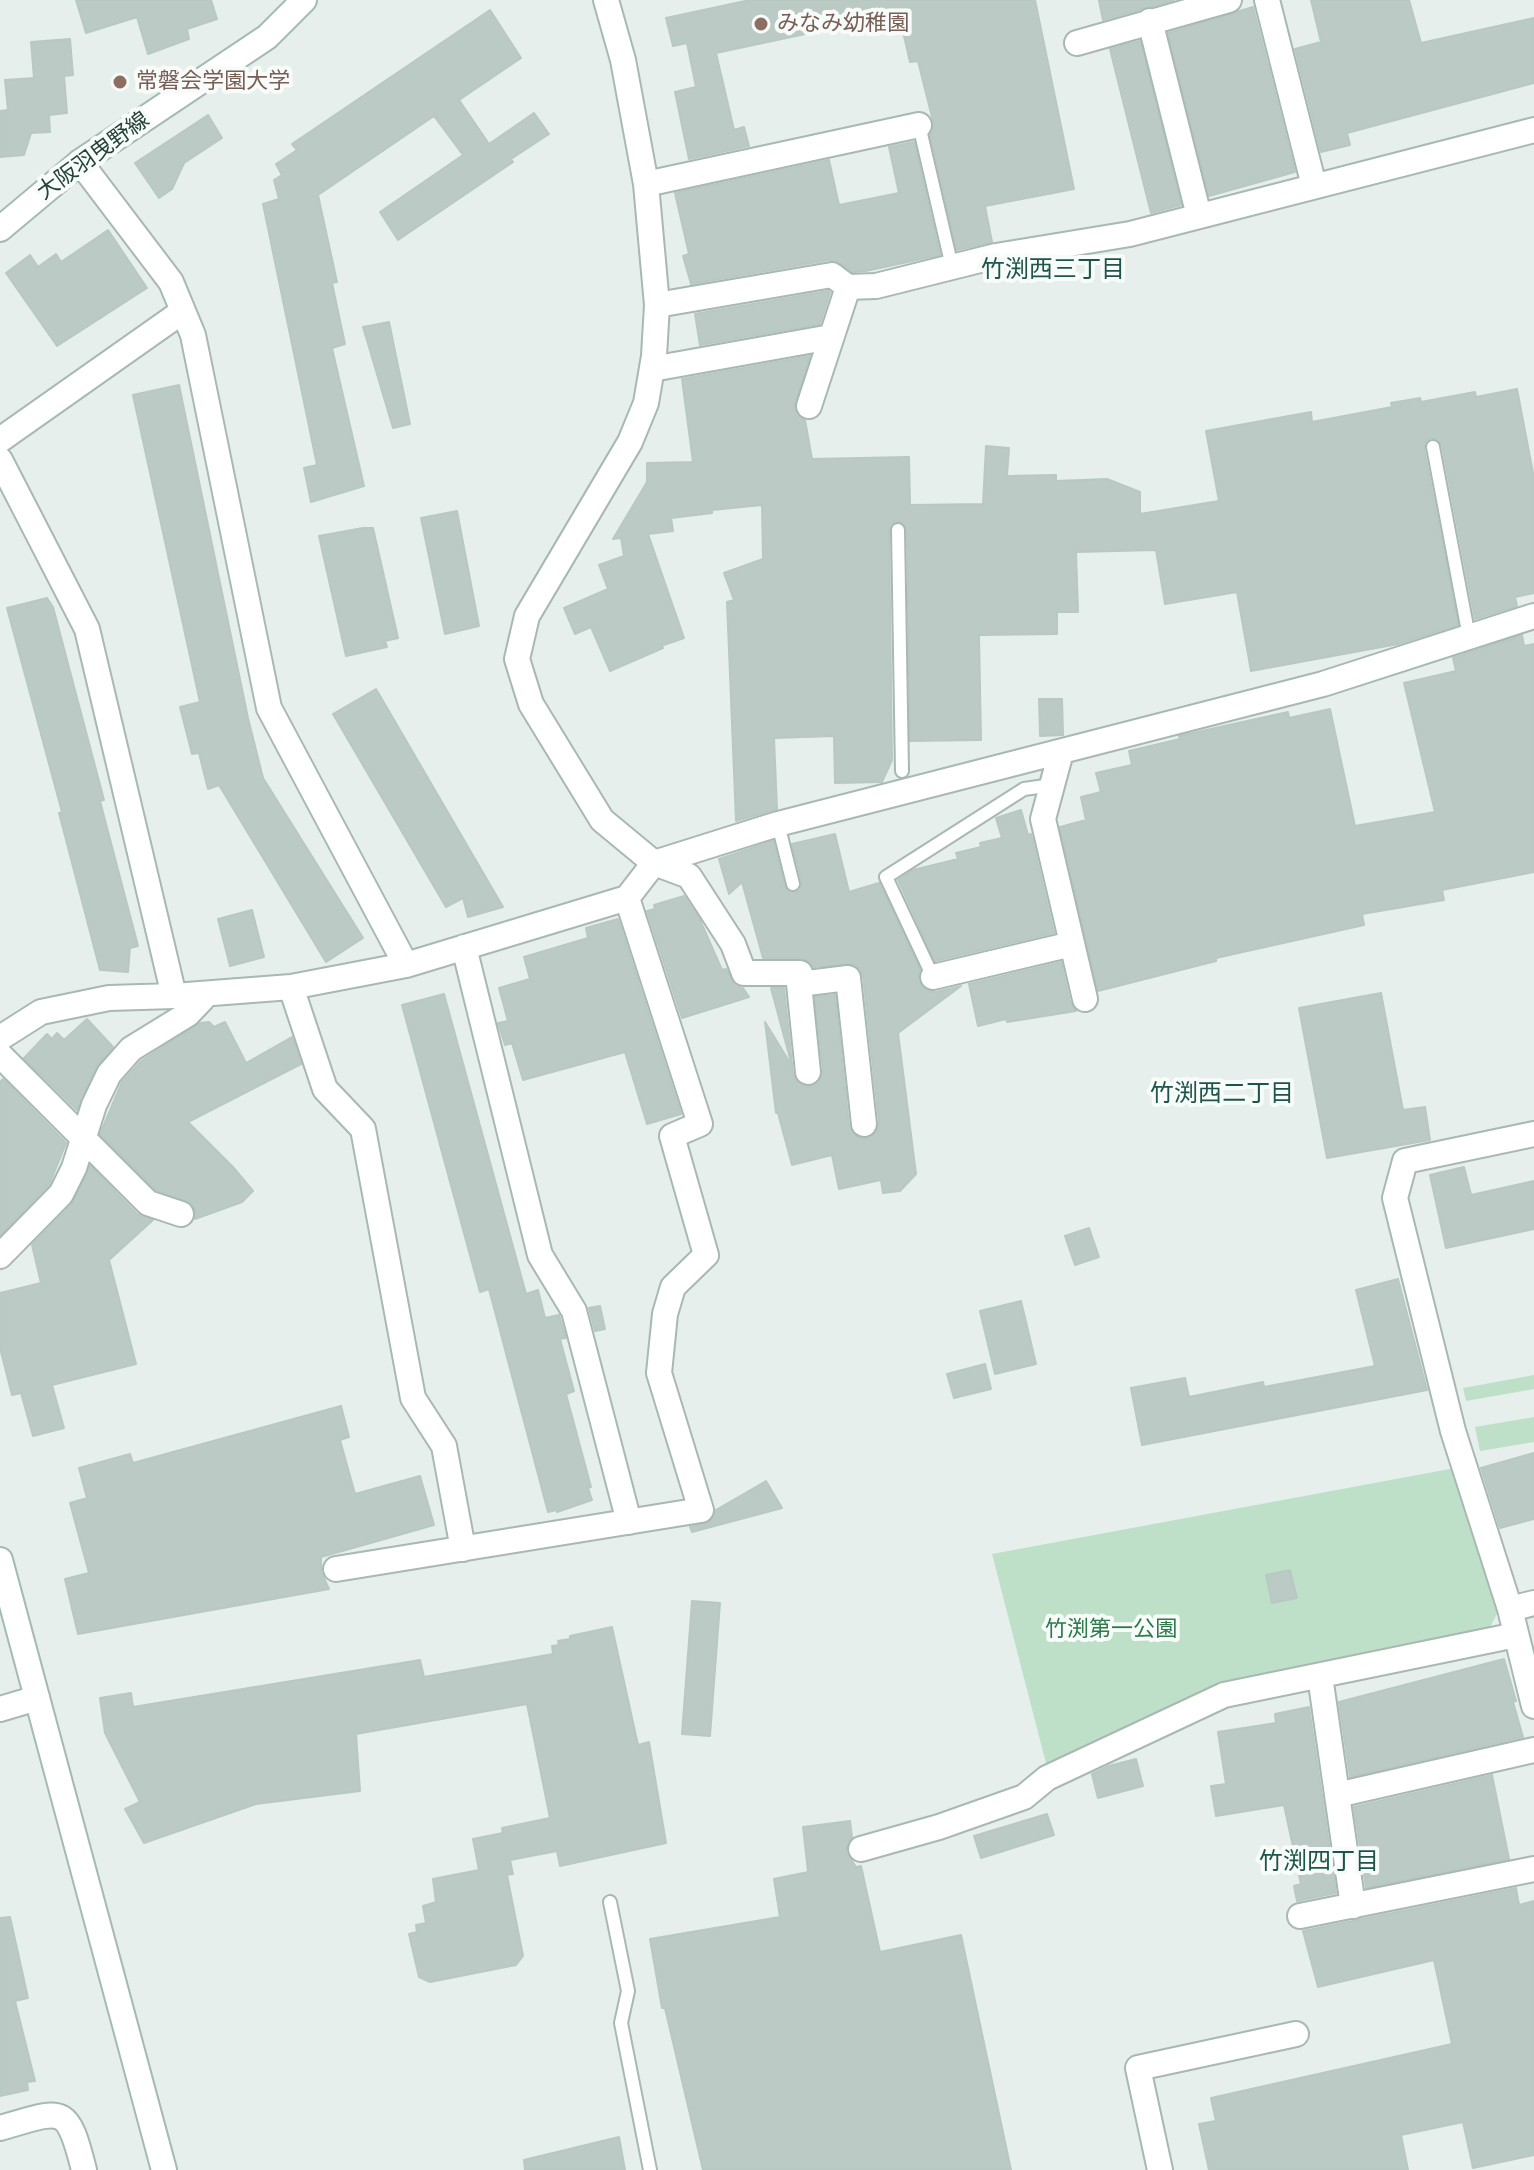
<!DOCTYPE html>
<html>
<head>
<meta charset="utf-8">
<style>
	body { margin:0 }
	canvas { display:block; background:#e6efeb }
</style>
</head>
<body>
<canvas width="1534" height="2170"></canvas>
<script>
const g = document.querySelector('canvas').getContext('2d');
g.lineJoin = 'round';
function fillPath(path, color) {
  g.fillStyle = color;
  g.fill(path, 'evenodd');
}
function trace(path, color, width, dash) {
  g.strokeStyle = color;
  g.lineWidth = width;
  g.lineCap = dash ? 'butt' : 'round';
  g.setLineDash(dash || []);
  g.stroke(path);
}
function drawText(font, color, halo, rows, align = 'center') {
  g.font = font + ' Poppins,"Noto Sans JP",sans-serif';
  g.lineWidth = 8;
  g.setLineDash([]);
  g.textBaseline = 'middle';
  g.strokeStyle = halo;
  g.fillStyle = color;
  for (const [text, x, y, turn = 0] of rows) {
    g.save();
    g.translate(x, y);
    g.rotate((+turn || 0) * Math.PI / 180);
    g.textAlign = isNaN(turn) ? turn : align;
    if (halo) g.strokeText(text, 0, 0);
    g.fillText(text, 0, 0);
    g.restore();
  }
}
const green = new Path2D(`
	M1534,1375V1389L1466,1401L1463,1388Z
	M1534,1417V1442L1480,1451L1475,1427Z
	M1455,1468L1498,1612L1488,1631L1219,1685L1048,1771L992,1554Z`);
const building = new Path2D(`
	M76,0H211L217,19L187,29L189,39L148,54L137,17L86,33Z
	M750,0H1035L1074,189L985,206L992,242L957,250L930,134L933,121L918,61L910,62L899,14L716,53L734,130L744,127L749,146L689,159L675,92L696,87L687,43L673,46L666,18Z
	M1099,0H1174L1103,20Z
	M1311,0H1409L1421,43L1534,18V83L1347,133L1350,145L1321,152L1295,49L1321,42Z
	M1253,7L1295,172L1209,196L1168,33Z
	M490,10L521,58L459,100L489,144L534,113L549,134L511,159L513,162L398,240L380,212L463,155L434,116L318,195L337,282L332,283L345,344L332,348L364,486L311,502L304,468L317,465L263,204L279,199L274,180L282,175L276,164L297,150L292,144Z
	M70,39L73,75L64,76L67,113L49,115L50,132L31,133L24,155L0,157V111L8,110L5,80L34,78L31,42Z
	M1140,41L1181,205L1151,213L1110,49Z
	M208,115L222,138L184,163L172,189L159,198L135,163Z
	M914,142L940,255L866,271L853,272L840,263L829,260L691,284L683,256L689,254L675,193L829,160L839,205L899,193L889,147Z
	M108,230L147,288L57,346L6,273L30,255L38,267L56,254L61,262Z
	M828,291L830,293L820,324L700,345L695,314Z
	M389,322L410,424L393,428L363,327Z
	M810,356L794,408L797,415L805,420L812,459L909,457L910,505L983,504L986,446L1009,448L1007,476L1056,475V481L1107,479L1140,492V514L1219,501L1206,431L1311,412L1312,422L1392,407L1391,403L1420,398L1421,402L1475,392L1476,397L1517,389L1534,478V593L1515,597L1517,606L1475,619L1442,445L1437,439L1431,438L1425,443L1424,449L1458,625L1398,644L1251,671L1237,592L1165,604L1156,550L1076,552L1078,612H1057V634L979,635L981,740L910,741L907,530L903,523L894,522L889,530L892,760L882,782L835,783L834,736L774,738L777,809L736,821L727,602L734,600L724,573L763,559L762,505L712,510V513L671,518L673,531L648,534L684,638L661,646L663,648L610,671L591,627L575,634L564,608L608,589L599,565L624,556L621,538L613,539L647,482V463L693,462L682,379Z
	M179,385L248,718L263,778L363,938L326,962L219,785L208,789L199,753L192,754L180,707L200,702L133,395Z
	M457,511L479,626L445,634L421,518Z
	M363,528H373L398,638L385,641L387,647L346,656L319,536Z
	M47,598L53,607L104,800L100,801L138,946L130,948L128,972L100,970L59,813L62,812L7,608Z
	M1522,635L1524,646L1534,644V872L1442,890L1444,900L1362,914L1364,925L1216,958V961L1098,991L1060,827L1086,820L1081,797L1101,792L1096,773L1132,765L1129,751L1180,739L1179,736L1288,712L1289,718L1330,709L1355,826L1435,812L1404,683L1456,671L1453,658Z
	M376,689L397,725L503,907L468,917L463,898L446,907L333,714Z
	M1039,699H1062L1063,735L1040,736Z
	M1021,810L1028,835L1031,834L1054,933L935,961L898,880L913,870L958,859L956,853L981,847L980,843L1002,838L996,818Z
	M835,834L849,892L879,883L920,970L918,980L922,987L928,991L936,992L961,986L898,1033L916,1174L900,1191L883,1193L881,1180L839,1189L832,1155L792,1165L778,1113H776L765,1022L792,1066L771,988H784L793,1074L796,1081L809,1087L817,1084L823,1071L815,997L835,995L849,1126L857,1137L866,1139L877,1131L879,1122L863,976L860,969L853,964L814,967L809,961L801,958H763L742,882L729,894L719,859L773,841L785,887L794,893L800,890L802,883L792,844Z
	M684,896L700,920L722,970L726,969L735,985L743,988L749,997L682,1018L647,911L655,909L654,905Z
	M252,910L264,957L230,966L218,919Z
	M618,919L681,1114L647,1124L625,1052L523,1080L512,1043L505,1045L498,1023L508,1021L499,988L530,979L524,957L588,938L586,928Z
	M1061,962L1070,1002L1076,1011L1007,1022L1006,1019L978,1026L969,984Z
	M1381,993L1403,1110L1425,1107L1430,1140L1327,1158L1299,1008Z
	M444,994L526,1294L538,1290L545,1318L559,1315L566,1338L560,1339L574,1391L566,1394L591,1487L588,1488L592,1500L557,1512L556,1510L548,1512L489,1289L480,1292L402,1005Z
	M87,1019L113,1047L96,1067L77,1110L24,1058L47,1034L52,1039L57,1033L64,1040Z
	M209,1022L214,1027L225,1022L246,1063L292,1037L301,1064L188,1122L233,1167L253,1191L242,1202L195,1219V1210L192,1204L156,1190L100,1134L122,1082L141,1061L200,1023Z
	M3,1079L66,1143L49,1185L0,1235V1082Z
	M90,1166L137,1214L153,1220L109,1260L136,1364L52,1385L64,1428L33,1436L21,1393L12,1395L0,1348V1293L41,1283L32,1245L72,1204Z
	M1464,1167L1471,1195L1534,1181V1229L1446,1248L1430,1175Z
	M1089,1228L1099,1257L1075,1265L1065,1236Z
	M1398,1279L1427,1390L1142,1445L1131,1388L1185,1378L1189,1397L1263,1382L1264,1387L1375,1366L1356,1290Z
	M1021,1301L1036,1364L995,1374L980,1311Z
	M600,1306L605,1329L595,1331L589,1308Z
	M985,1364L991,1389L954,1398L947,1374Z
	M341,1406L349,1437L340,1440L355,1494L420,1476L434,1525L321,1557V1572L329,1589L78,1634L65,1579L89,1573L70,1503L87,1498L79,1468L130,1454L133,1463Z
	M1534,1453V1519L1500,1528L1481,1468Z
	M766,1481L782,1508L692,1532L690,1527L710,1522L716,1510Z
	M1290,1570L1297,1598L1272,1603L1266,1575Z
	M692,1601L720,1603L710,1736L682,1734Z
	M612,1627L638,1745L649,1742L666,1843L560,1866L557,1851L510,1860L513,1874L507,1875L523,1956L516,1965L430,1982L419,1977L409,1934L417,1932L416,1925L426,1923L423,1906L436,1902L433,1879L479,1870L473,1839L503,1833L502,1828L550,1818L527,1704L356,1734L360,1791L256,1804L144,1843L125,1809L140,1802L105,1733L100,1698L131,1693L133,1707L420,1660L424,1677L553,1654L552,1646L559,1645L558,1641L570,1639V1636Z
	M1504,1659L1516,1701L1513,1702L1523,1737L1350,1777L1339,1702Z
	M1309,1707L1336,1893L1297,1901L1294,1886L1301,1884L1284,1805L1216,1816L1211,1786L1226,1784L1218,1732L1276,1723L1275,1714Z
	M1136,1759L1143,1786L1098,1798L1092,1774L1109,1766Z
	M1492,1775L1509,1859L1366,1888L1354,1807Z
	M1047,1814L1054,1835L981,1858L974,1836Z
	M850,1821L852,1837L847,1845L846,1852L856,1867L861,1866L880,1952L961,1935L1011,2170H703L665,2008H662L650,1939L780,1917L774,1879L808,1872L803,1827Z
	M1516,1888L1519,1905L1534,1901V2155L1473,2168L1463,2122L1401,2135L1408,2170H1209L1199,2124L1216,2121L1211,2098L1452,2044L1434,1960L1318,1987L1303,1931Z
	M10,1917L28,1998L15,2001L35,2081L27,2082L28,2090L0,2096V1918Z
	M619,2137L625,2170H525L524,2160Z`);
const lane = new Path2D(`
	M919,125L952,267
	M1433,447L1469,637
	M898,530L902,771
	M778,824L793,884
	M933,977L886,877L1024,789L1052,785
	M610,1902L628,1991L621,2023L650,2170`);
const street = new Path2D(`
	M606,0L623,60L646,184L657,305L654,356L646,403L630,442L527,616L517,659L531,704L602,820L654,863L689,876L733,944L744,973H800L799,984L808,1072
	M1267,0L1314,186
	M1150,21L1199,216
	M1077,43L1229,0
	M80,162L171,282L193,335L269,708L406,965
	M646,184L919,125
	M657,305L832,275L848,287L876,286L996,256L1130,234L1534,130
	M652,369L831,337
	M809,406L848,287
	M0,440L183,311
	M0,460L87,629L174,996
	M1061,752L1043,819L1085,999
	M464,947L540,1255L574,1311L629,1522
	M933,977L1072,944
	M799,984L848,978L864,1124
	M291,987L325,1089L363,1129L413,1398L444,1446L463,1549
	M0,1038L41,1012L109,998L174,996L291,987L406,965L627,898L654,863L778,824L1323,684L1534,616
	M0,1055L148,1203L181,1214
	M1534,1134L1405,1161L1395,1198L1453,1431L1510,1609L1534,1706
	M0,1256L61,1194L74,1168L94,1105L109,1074L131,1049L188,1014L207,994
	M336,1569L701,1510L659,1373L665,1314L673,1287L706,1255L672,1136L700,1124L627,898
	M1510,1609L1534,1603
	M1320,1676L1353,1906
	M0,1709L37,1698
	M1337,1795L1534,1750
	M861,1849L939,1827L1024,1797L1047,1778L1224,1695L1516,1635
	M1300,1916L1534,1869
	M0,2128C63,2110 67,2102 84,2170
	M1160,2170L1138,2068L1296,2034`);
const secondary = new Path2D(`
	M0,229L80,162L267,37L304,0
	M0,1560L164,2170`);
const markers = [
	[761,24,8,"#8d6e63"],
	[120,82,8,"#8d6e63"]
];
const educationNames = [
	["みなみ幼稚園",777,24],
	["常磐会学園大学",136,82]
];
const streetNames = [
	["大阪羽曳野線",94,157,-36]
];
const parkNames = [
	["竹渕第一公園",1111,1630]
];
const neighbourhoodNames = [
	["竹渕西三丁目",1053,271],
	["竹渕西二丁目",1222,1095],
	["竹渕四丁目",1319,1863]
];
fillPath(green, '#bfe0c8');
fillPath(building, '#bbcac4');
trace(building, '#b8c9c2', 2);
trace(lane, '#a8b8b2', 16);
trace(street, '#a8b8b2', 28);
trace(secondary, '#a4bbb3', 28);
trace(lane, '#fff', 12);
trace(street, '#fff', 24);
trace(secondary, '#fff', 24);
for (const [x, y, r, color] of markers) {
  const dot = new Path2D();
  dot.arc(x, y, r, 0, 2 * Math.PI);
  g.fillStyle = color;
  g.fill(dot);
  trace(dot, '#f7fbf9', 3);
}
drawText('22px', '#785e54', '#f7fbf9', educationNames, 'left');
drawText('22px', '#24423a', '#f7fbf9', streetNames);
drawText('22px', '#2d7a4b', '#f7fbf9', parkNames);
drawText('24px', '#1f5548', '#f7fbf9', neighbourhoodNames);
</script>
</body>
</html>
